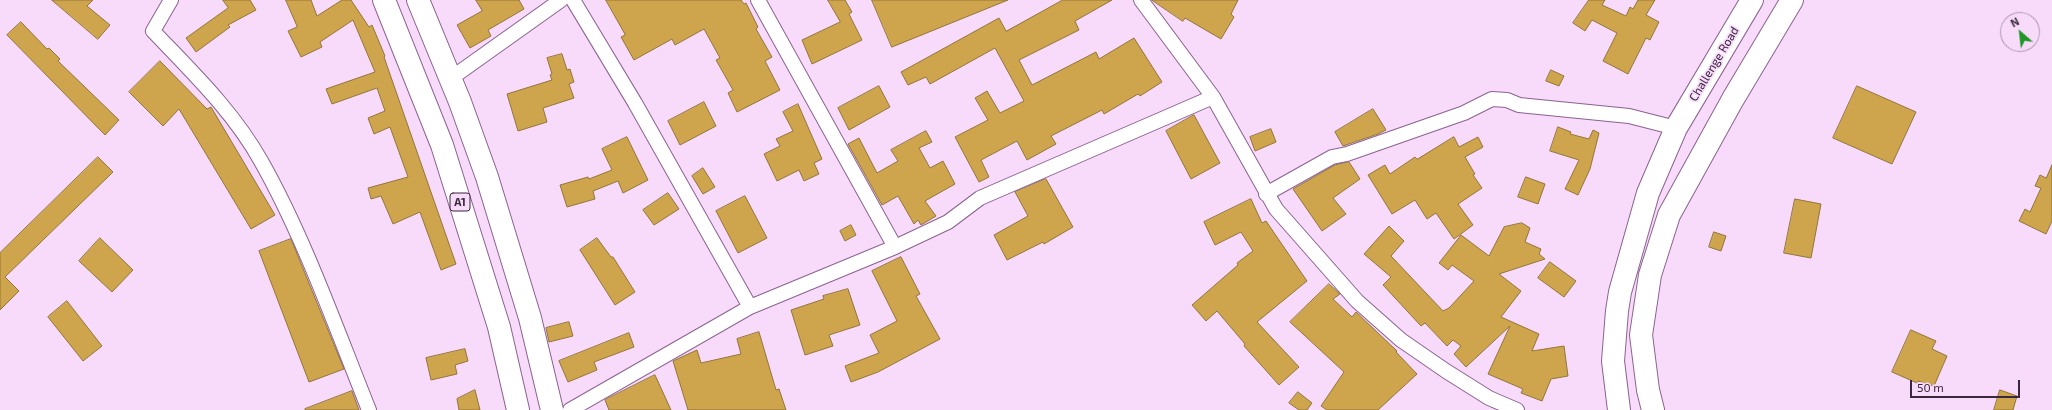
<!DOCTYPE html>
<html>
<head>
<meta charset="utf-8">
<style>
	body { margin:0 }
	#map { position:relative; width:2052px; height:410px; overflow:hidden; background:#f8dbfb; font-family:"Exo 2",sans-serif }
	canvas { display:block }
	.north { position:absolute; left:2000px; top:12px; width:40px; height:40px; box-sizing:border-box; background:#f8dbfb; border:1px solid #ac93ae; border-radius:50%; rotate:332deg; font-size:11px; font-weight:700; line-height:16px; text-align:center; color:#39273b }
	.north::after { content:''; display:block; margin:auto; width:14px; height:18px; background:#1f9626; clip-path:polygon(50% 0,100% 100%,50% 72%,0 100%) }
	.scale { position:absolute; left:1910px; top:380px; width:110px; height:18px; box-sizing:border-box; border:2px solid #39273b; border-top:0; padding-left:5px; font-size:12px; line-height:14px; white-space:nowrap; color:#39273b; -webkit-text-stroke:3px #f8dbfb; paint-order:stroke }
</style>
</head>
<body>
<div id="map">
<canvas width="2052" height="410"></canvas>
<div class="north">N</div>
<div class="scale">50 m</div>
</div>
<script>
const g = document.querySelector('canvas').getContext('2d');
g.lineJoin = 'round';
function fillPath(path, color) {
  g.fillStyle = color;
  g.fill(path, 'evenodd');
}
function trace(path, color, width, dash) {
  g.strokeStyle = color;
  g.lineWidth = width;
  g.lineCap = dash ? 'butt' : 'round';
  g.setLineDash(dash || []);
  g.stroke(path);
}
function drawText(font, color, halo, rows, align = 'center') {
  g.font = font + ' "Exo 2",sans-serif';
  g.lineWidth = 3.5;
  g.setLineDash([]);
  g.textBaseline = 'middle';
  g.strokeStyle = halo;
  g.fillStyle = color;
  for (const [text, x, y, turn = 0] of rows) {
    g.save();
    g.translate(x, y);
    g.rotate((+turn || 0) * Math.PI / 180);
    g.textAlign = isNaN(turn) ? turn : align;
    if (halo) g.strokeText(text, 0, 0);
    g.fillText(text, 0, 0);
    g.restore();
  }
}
const building = new Path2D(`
	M52,0H93L87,6L110,25L98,39Z
	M223,0H250L256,10L228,25L230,27L196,52L186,38L228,8Z
	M286,0H311L317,16L342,0H351L369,27L372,25L385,56L384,57L456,264L441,270L420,212L393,224L381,196L371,199L368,188L408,177L390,127L374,134L368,118L385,111L377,88L332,104L326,89L375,72L353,20L320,42L322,47L301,57L288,31L297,27Z
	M476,0H519L524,9L488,30L491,36L470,48L457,25L482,11Z
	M606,0H741L744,4L746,3L758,27L756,29L772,57L765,61L780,90L737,112L728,93L733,90L716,60L720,58L704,29L675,45L672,39L634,60L621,37L625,35Z
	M828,0H845L852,12L849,14L862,40L812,64L802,40L840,22Z
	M872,0H1008L892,47Z
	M1063,0H1112L1075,21L1079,30L1019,60L1032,85L1096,52L1099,59L1134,38L1162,82L1140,96L1138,94L1104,114L1102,110L1051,136L1056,144L1027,160L1017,141L981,160L989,177L979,182L955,137L988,120L975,98L987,91L1000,113L1024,101L995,48L930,84L926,77L908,85L901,72L999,18L1006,31Z
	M1152,0H1238L1231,14L1234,17L1221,39L1185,18L1183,21Z
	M1589,0H1605L1602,5L1626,16L1630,7L1633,9L1638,0H1655L1646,15L1659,22L1650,40L1646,38L1628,74L1603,61L1617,33L1592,20L1585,31L1573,23Z
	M21,22L47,49L49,48L60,59L58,61L119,120L105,135L7,35Z
	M562,54L567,70L570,69L574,82L569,84L574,98L543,108L547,122L518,131L507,94L552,80L550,75L552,74L547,58Z
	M160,61L207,109L211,107L275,215L251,229L179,109L163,126L129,92Z
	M1551,70L1564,76L1559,86L1546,81Z
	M879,86L890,107L849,130L838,108Z
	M1857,86L1916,112L1892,164L1833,138Z
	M704,102L716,126L680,145L668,121Z
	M798,104L822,159L814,163L819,174L804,181L799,170L777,181L764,154L780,146L776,139L793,131L783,112Z
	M1373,109L1386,130L1378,134L1343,146L1335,132Z
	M1194,115L1220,163L1191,179L1166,131Z
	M1558,127L1571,132L1570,134L1589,139L1593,130L1599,133L1590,169L1578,195L1565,189L1579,160L1550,151Z
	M1271,129L1276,142L1255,151L1250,137Z
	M926,131L932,142L919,148L930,168L943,161L955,184L925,201L936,216L921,225L918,220L914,224L898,196L882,205L848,144L859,138L877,173L898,161L891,150Z
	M627,137L648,180L623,193L618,181L593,191L595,199L567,207L560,185L588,177L589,179L612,170L602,149Z
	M1454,137L1459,147L1478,137L1483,147L1465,157L1475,174L1473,175L1482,188L1458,204L1473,225L1454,239L1436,213L1427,219L1415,200L1392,214L1368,175L1385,165L1390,174L1415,157L1417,159Z
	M98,157L113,172L5,277L19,291L0,310V253Z
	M1349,162L1360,179L1333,198L1346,214L1322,231L1293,189L1335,165Z
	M2052,165V221L2046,234L2019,221L2025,209L2030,212L2041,188L2035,186L2040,175L2046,178Z
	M703,168L715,187L703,194L692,176Z
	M1526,177L1545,184L1538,204L1518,197Z
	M1046,179L1073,227L1044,244L1043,242L1007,260L994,235L1028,216L1015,192Z
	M668,193L679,209L654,225L643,210Z
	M745,196L767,238L738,253L716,211Z
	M1251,199L1262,223L1266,221L1307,281L1257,322L1299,367L1279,385L1244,346L1245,344L1217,311L1206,321L1192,305L1238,265L1237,263L1253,251L1241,232L1215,245L1204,222Z
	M1795,199L1821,204L1811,258L1784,253Z
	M1522,223L1530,228L1525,242L1541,249L1539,254L1545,259L1499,274L1521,291L1501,317L1539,334L1532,351L1564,346L1568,376L1551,379L1542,401L1521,393L1523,389L1488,374L1510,326L1466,367L1454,354L1461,346L1453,340L1447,346L1425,323L1421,326L1383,285L1391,277L1364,254L1389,226L1404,241L1391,256L1443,311L1449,308L1474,281L1452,265L1448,270L1439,263L1461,235L1489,256L1504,227Z
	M851,225L856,235L845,241L840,231Z
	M1714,232L1726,236L1721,251L1709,247Z
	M100,238L133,270L112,292L79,261Z
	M597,238L611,257H613L635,292L615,305L580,250Z
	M291,239L344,369L309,382L259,251Z
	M901,257L920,294L916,296L940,339L878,372L851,382L845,366L879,353L870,335L897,321L872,271Z
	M1550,262L1576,281L1564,297L1538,278Z
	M1329,284L1340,294L1333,299L1352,317L1356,312L1397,351L1396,352L1417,374L1378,410H1327L1321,406L1344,372L1290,322Z
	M848,289L860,325L829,335L833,346L805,355L791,310L824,299L823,296Z
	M67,301L102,346L83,361L48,317Z
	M569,322L573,336L549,342L546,328Z
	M1911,330L1936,341L1932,349L1947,356L1934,386L1918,381L1917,383L1892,372Z
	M759,332L776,390L779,389L786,410H688L673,361L697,350L701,363L741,354L737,339Z
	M629,333L634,347L594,362L597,370L568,382L559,361Z
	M465,349L468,361L455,365L457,374L431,380L426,358Z
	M655,375L671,410H609L605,400Z
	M475,390L480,410H459L457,399Z
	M2000,390L2017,396L2013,410H1994Z
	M352,391L359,410H305V409Z
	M1298,392L1312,403L1307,410H1299L1289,403Z`);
const minor = new Path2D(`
	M171,0L153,31C191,71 233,111 261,161C304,237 336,328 369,410
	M573,0L635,103L750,307
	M758,0L895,247
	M1141,0L1213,97L1276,209L1357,301L1401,340L1446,371L1489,398L1517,410
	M450,79L561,0
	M1266,194L1332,157L1347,154L1464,113L1492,99L1507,100L1519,105L1629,116L1676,128
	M570,410L750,307L895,247L948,222L980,198L1213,97`);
const primary = new Path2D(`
	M1619,410L1613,361L1617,311L1620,292L1648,193L1676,128L1752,0
	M1653,410L1648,390L1641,335L1650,275L1669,215L1733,99L1792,0`);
const trunk = new Path2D(`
	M384,0L442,145L499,327L518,410
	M418,0L460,102L487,177L530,318L552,410`);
const shields = [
	[460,202,20]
];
const shieldNames = [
	["A1",460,202]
];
const streetNames = [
	["Challenge Road",1714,64,-59]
];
fillPath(building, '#cea44d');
trace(building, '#937539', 1);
trace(minor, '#8c6190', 16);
trace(primary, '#8c6190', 24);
trace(trunk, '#8c6190', 24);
trace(minor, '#fff', 14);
trace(primary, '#fff', 22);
trace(trunk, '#fff', 22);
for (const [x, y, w] of shields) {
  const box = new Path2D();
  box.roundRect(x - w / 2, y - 9, w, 18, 3);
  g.fillStyle = '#f8dbfb';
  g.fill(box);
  trace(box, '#39273b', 1);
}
drawText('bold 11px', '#39273b', null, shieldNames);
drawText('12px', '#39273b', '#f8dbfb', streetNames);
</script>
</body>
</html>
